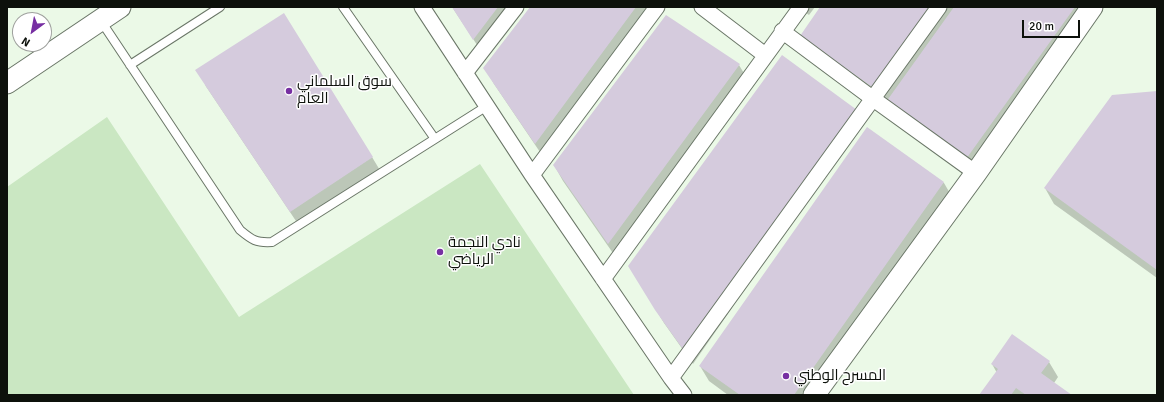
<!DOCTYPE html>
<html>
<head>
<meta charset="utf-8">
<style>
	body { margin:0 }
	#map { position:relative; width:1164px; height:402px; overflow:hidden; background:#ebf9e7; font-family:Signika,sans-serif }
	canvas { display:block }
	.frame { position:absolute; inset:0; border:8px solid #0d110b; pointer-events:none }
	.north { position:absolute; left:12px; top:12px; width:40px; height:40px; box-sizing:border-box; background:#fff; border:1px solid #9ea09d; border-radius:50%; rotate:212deg; font-size:11px; font-weight:700; line-height:16px; text-align:center; color:#0d110b }
	.north::after { content:''; display:block; margin:auto; width:14px; height:18px; background:#772fa2; clip-path:polygon(50% 0,100% 100%,50% 72%,0 100%) }
	.scale { position:absolute; left:1022px; top:20px; width:58px; height:18px; box-sizing:border-box; border:2px solid #0d110b; border-top:0; padding-left:5px; font-size:12px; line-height:14px; white-space:nowrap; color:#0d110b; -webkit-text-stroke:3px #fff; paint-order:stroke }
</style>
</head>
<body>
<div id="map">
<canvas width="1164" height="402"></canvas>
<div class="frame"></div>
<div class="north">N</div>
<div class="scale">20 m</div>
</div>
<script>
const g = document.querySelector('canvas').getContext('2d');
g.lineJoin = 'round';
function fillPath(path, color) {
  g.fillStyle = color;
  g.fill(path, 'evenodd');
}
function trace(path, color, width, dash) {
  g.strokeStyle = color;
  g.lineWidth = width;
  g.lineCap = dash ? 'butt' : 'round';
  g.setLineDash(dash || []);
  g.stroke(path);
}
function drawText(font, color, halo, rows, align = 'center') {
  g.font = font + ' Signika,Cairo,sans-serif';
  g.lineWidth = 3;
  g.setLineDash([]);
  g.textBaseline = 'middle';
  g.strokeStyle = halo;
  g.fillStyle = color;
  for (const [text, x, y, turn = 0] of rows) {
    g.save();
    g.translate(x, y);
    g.rotate((+turn || 0) * Math.PI / 180);
    g.textAlign = isNaN(turn) ? turn : align;
    if (halo) g.strokeText(text, 0, 0);
    g.fillText(text, 0, 0);
    g.restore();
  }
}
const green = new Path2D(`
	M107,117L239,317L480,164L634,395H7V187Z`);
const shadow = new Path2D(`
	M452,7H518L483,54Z
	M532,7H653L544,158L494,84L485,68Z
	M797,7H815L809,15Z
	M822,7H1095L975,174L810,51Z
	M739,65L748,80L617,259L563,181L554,165Z
	M205,85L372,157L381,172L300,227Z
	M1157,92V278L1054,204L1045,188Z
	M868,129L944,183L951,195L814,395H728L709,381L700,366Z
	M637,279L730,305L732,308L693,364L664,323Z
	M1012,335L1049,362L1058,377L1054,383L1070,395H980L997,373L992,364Z`);
const building = new Path2D(`
	M452,7H498L473,40Z
	M530,7H636L535,144L483,68Z
	M820,7H934L875,89L800,36Z
	M954,7H1075L966,159L886,102Z
	M284,13L373,157L290,212L195,70Z
	M666,15L740,64L608,244L553,165Z
	M782,55L857,110L685,352L655,310L628,266Z
	M1157,91V270L1044,188L1112,95Z
	M867,127L944,182L794,395H740L699,366Z
	M1012,334L1050,361L1041,373L1072,395H1026L1016,388L1011,395H979L998,369L991,364Z`);
const lane = new Path2D(`
	M343,7L435,139
	M101,21L240,230C252,240 256,243 272,242L487,106
	M130,65L220,7`);
const street = new Path2D(`
	M422,7L532,175L671,378L684,395
	M702,7L765,55
	M782,31L872,98L976,173
	M465,73L516,7
	M532,175L657,7
	M603,279L801,7
	M671,378L939,7`);
const secondary = new Path2D(`
	M7,83L120,7
	M814,395L976,173L1092,7`);
const markers = [
	[289,91,4,"#772fa2"],
	[440,252,4,"#772fa2"],
	[786,376,4,"#772fa2"]
];
const poiNames = [
	["سوق السلماني",297,82],
	["العام",297,99],
	["نادي النجمة",448,243],
	["الرياضي",448,260],
	["المسرح الوطني",794,376]
];
fillPath(green, '#cae7c2');
fillPath(shadow, '#0003');
fillPath(building, '#d5cbdd');
trace(lane, '#6a7667', 10);
trace(street, '#6a7667', 17);
trace(secondary, '#6a7667', 23);
trace(lane, '#fff', 8);
trace(street, '#fff', 15);
trace(secondary, '#fff', 21);
for (const [x, y, r, color] of markers) {
  const dot = new Path2D();
  dot.arc(x, y, r, 0, 2 * Math.PI);
  g.fillStyle = color;
  g.fill(dot);
  trace(dot, '#fff', 1.5);
}
drawText('15px', '#0d110b', '#fff', poiNames, 'left');
</script>
</body>
</html>
